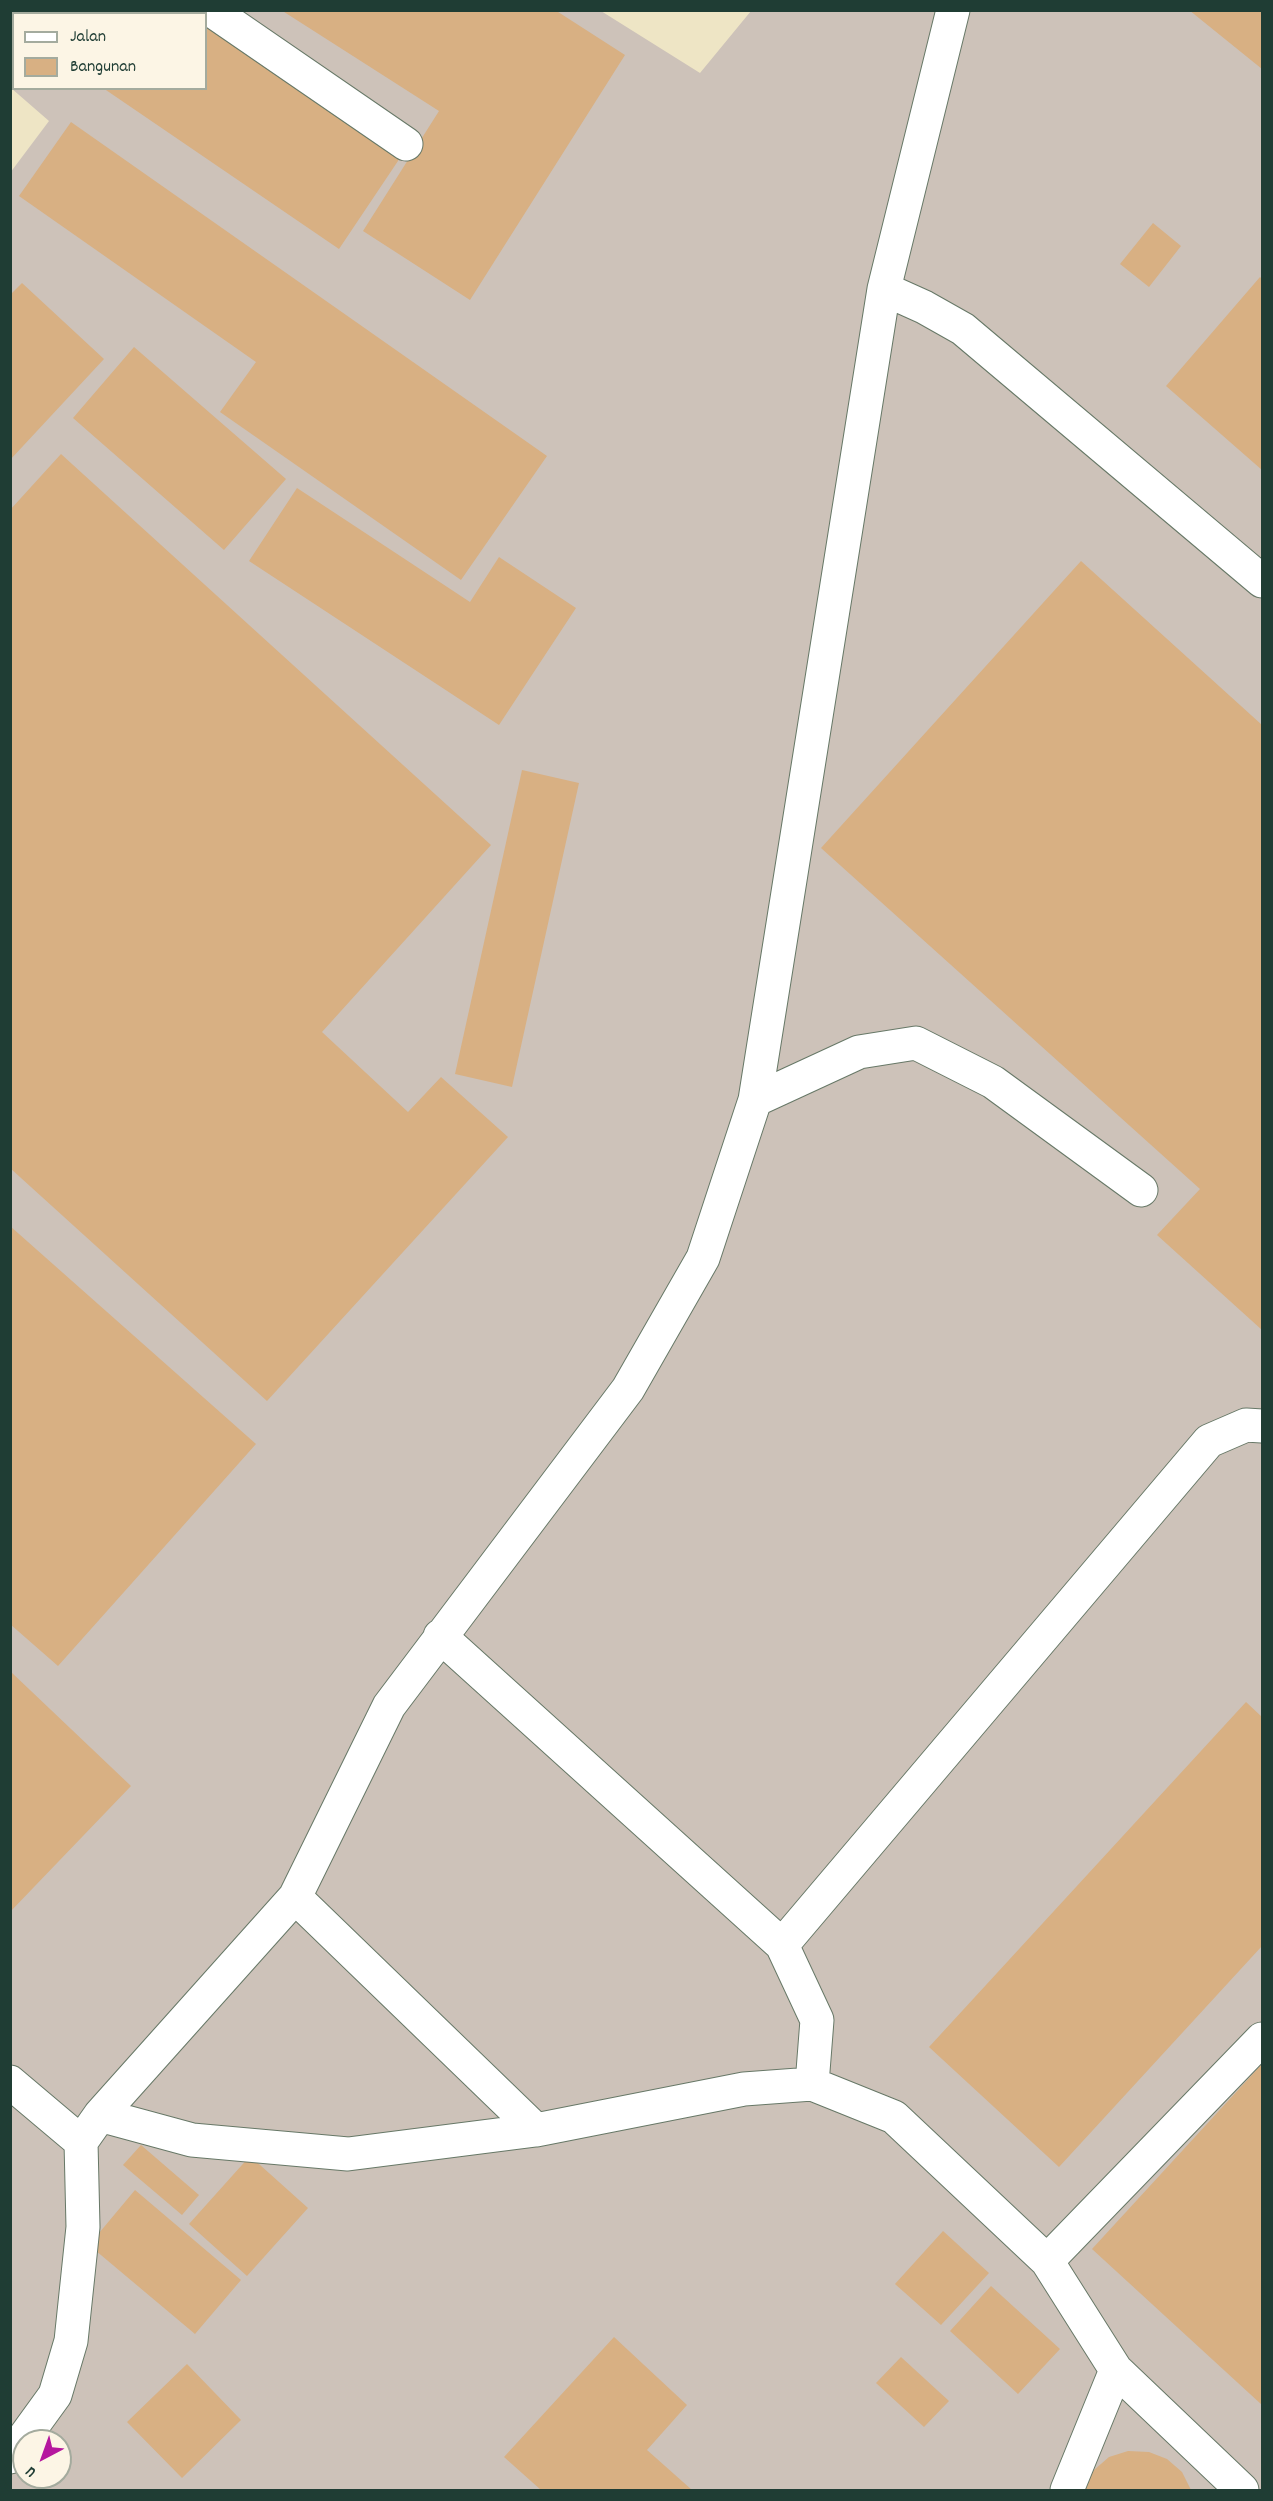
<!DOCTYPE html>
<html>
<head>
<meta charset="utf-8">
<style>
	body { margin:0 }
	#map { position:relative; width:1273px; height:2501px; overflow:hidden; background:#eee5c5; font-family:Dekko,sans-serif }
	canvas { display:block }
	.frame { position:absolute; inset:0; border:12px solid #1f3d34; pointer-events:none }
	.legend { position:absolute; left:12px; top:12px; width:195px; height:78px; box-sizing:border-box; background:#fcf5e5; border:2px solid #a4ab9e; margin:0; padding:8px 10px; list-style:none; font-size:18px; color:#1f3d34 }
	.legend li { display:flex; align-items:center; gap:12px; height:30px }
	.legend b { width:30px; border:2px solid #a4ab9e }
	.north { position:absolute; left:12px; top:2429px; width:60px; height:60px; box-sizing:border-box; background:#fcf5e5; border:2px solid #a4ab9e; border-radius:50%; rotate:221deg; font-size:16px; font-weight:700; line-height:24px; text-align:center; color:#1f3d34 }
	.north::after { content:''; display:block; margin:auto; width:21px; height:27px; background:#b5179e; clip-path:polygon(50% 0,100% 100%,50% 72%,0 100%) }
</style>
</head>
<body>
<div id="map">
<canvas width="1273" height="2501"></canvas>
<div class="frame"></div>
<ul class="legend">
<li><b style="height:8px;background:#fff"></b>Jalan</li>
<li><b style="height:16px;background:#d8b083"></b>Bangunan</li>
</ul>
<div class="north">U</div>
</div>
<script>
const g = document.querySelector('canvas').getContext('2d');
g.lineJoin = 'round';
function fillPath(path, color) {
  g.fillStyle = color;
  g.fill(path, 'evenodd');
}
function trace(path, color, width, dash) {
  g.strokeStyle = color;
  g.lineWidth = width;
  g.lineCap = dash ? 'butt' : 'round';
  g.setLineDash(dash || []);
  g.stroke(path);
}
const industrial = new Path2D(`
	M11,11H601L700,73L751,11H1262V2490H11L10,173L49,121L11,88ZM14,14H206V88H14ZM24,2441H60V2477H24Z`);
const building = new Path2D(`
	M10,10H190L194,14H14V28L10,26Z
	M281,10H555L625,55L470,300L363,231L439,111Z
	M1189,10H1262V69Z
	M206,21L402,155L339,249L103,88H206Z
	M71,122L547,456L461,580L220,412L256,362L19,196Z
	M1153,223L1181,246L1149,287L1120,264Z
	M1260,277L1262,279V470L1166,386Z
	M22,283L104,359L10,460V295Z
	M134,347L286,479L224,550L73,418Z
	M61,454L491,845L322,1032L408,1112L441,1077L508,1137L267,1401L10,1168V510Z
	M297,488L470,602L499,557L576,608L499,725L249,561Z
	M1081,561L1262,725V1330L1157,1235L1200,1189L821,848Z
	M522,770L579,783L512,1087L455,1074Z
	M10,1226L256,1444L58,1666L10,1624Z
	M10,1671L131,1786L10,1912Z
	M1246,1702L1262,1717V1946L1059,2167L929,2047Z
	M1262,2064V2405L1092,2249Z
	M141,2145L199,2195L182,2215L123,2165Z
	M250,2156L308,2208L247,2276L189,2224Z
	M135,2190L241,2280L195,2334L89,2245Z
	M943,2231L989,2273L941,2325L895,2284Z
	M991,2286L1060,2349L1018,2394L950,2331Z
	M614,2337L687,2405L647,2450L692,2490H541L504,2457Z
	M901,2357L949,2401L924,2427L876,2383Z
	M187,2364L241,2420L182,2478L127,2422Z
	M1128,2451L1149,2452L1167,2459L1182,2472L1191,2490H1083L1094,2470L1109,2457Z`);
const minor = new Path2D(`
	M211,10L406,144
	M884,289L924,307L963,329L1262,581
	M755,1100L859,1052L916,1043L993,1082L1141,1190
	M440,1636L782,1945L817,2020L812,2084
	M295,1897L389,1706L628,1389L703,1258L755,1100L884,289L953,10
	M782,1945L1209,1441L1246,1425L1262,1426
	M10,2082L81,2142
	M100,2115L192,2140L348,2154L536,2130
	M1047,2261L1262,2039
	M10,2457L55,2395L71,2341L83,2227L81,2142L100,2115L295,1897L536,2130L744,2089L812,2084L894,2117L1047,2261L1116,2370L1242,2490
	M1067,2490L1116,2370`);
fillPath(industrial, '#cdc2b9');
fillPath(building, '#d8b083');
trace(minor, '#677867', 35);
trace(minor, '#fff', 33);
</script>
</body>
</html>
